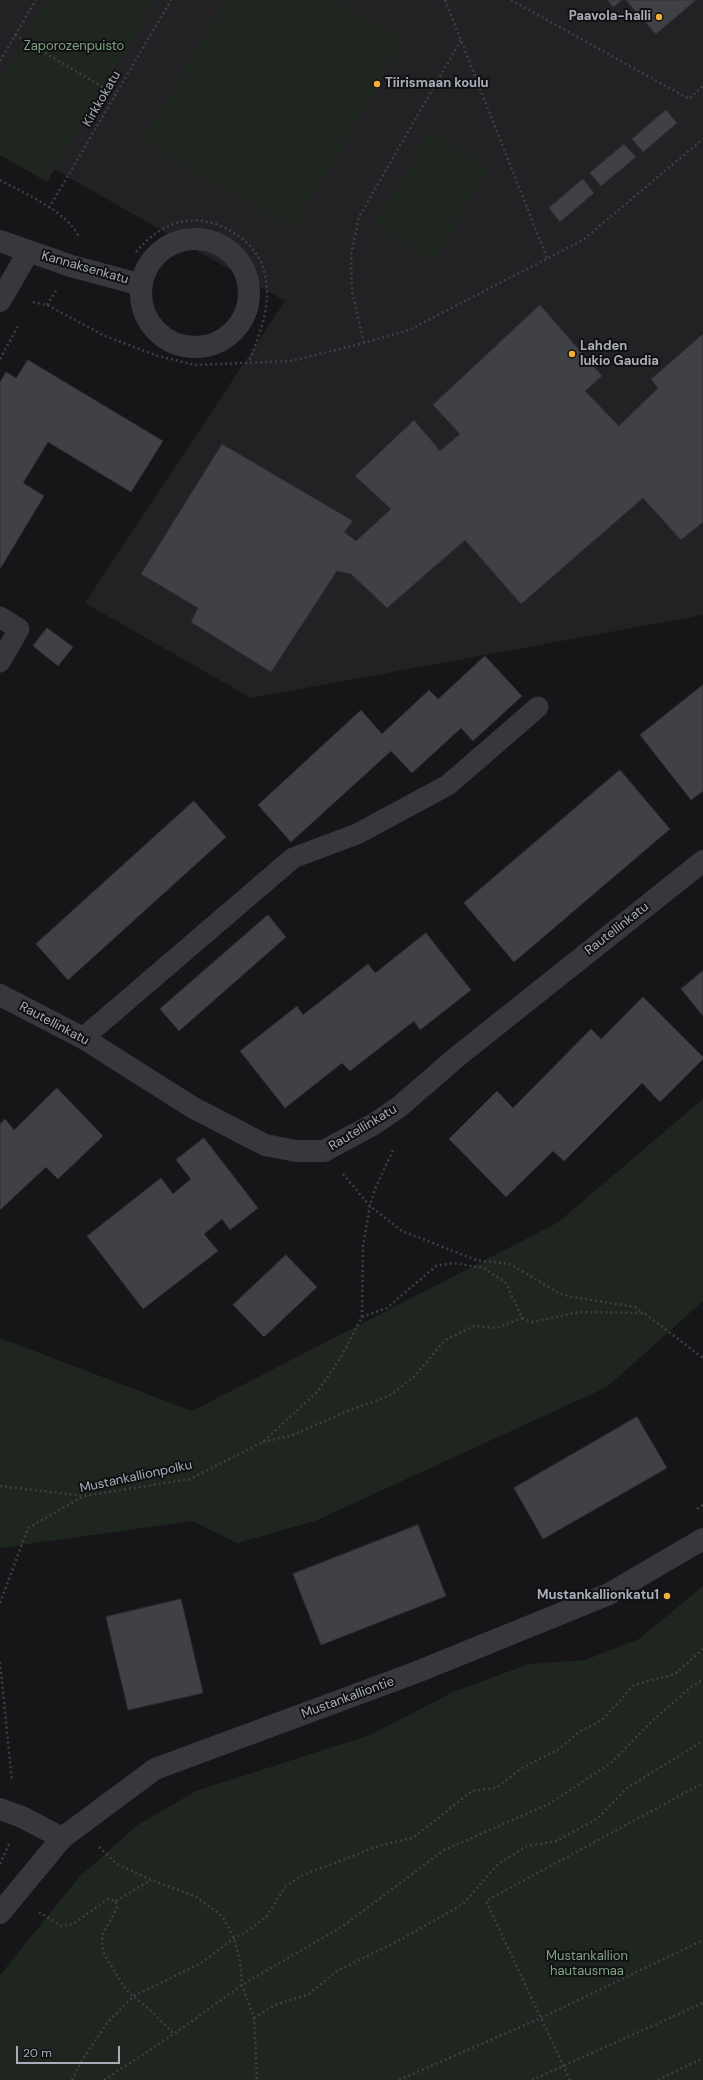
<!DOCTYPE html>
<html>
<head>
<meta charset="utf-8">
<style>
	body { margin:0 }
	#map { position:relative; width:703px; height:2080px; overflow:hidden; background:#161618; font-family:"DM Sans",sans-serif }
	canvas { display:block }
	.scale { position:absolute; left:16px; top:2046px; width:104px; height:18px; box-sizing:border-box; border:2px solid #a8adb8; border-top:0; padding-left:5px; font-size:12px; line-height:14px; white-space:nowrap; color:#a8adb8; -webkit-text-stroke:3px #111113; paint-order:stroke }
</style>
</head>
<body>
<div id="map">
<canvas width="703" height="2080"></canvas>
<div class="scale">20 m</div>
</div>
<script>
const g = document.querySelector('canvas').getContext('2d');
g.lineJoin = 'round';
function fillPath(path, color) {
  g.fillStyle = color;
  g.fill(path, 'evenodd');
}
function trace(path, color, width, dash) {
  g.strokeStyle = color;
  g.lineWidth = width;
  g.lineCap = dash ? 'butt' : 'round';
  g.setLineDash(dash || []);
  g.stroke(path);
}
function drawText(font, color, halo, rows, align = 'center') {
  g.font = font + ' "DM Sans",sans-serif';
  g.lineWidth = 4;
  g.setLineDash([]);
  g.textBaseline = 'middle';
  g.strokeStyle = halo;
  g.fillStyle = color;
  for (const [text, x, y, turn = 0] of rows) {
    g.save();
    g.translate(x, y);
    g.rotate((+turn || 0) * Math.PI / 180);
    g.textAlign = isNaN(turn) ? turn : align;
    if (halo) g.strokeText(text, 0, 0);
    g.fillText(text, 0, 0);
    g.restore();
  }
}
const built = new Path2D(`
	M0,0H703V615L251,698L85,603L285,301L0,138Z`);
const green = new Path2D(`
	M47,0H156L47,182L0,155V82Z
	M225,0H335L405,41L294,229L142,141Z
	M430,131L490,167L434,261L374,225Z
	M703,1099V1301L607,1387L315,1521L237,1543L192,1521L0,1548V1338L192,1411L557,1223Z
	M703,1586V2080H0V1975L80,1876L138,1825L196,1791L370,1735L453,1692L529,1664L585,1660L639,1639Z`);
const building = new Path2D(`
	M607,0H622L614,7Z
	M626,0H696L656,34Z
	M666,110L677,123L643,152L632,139Z
	M624,144L636,157L601,186L590,173Z
	M583,179L594,193L560,222L549,208Z
	M540,305L602,376L585,391L619,426L658,388L651,379L703,334V522L681,540L643,498L521,604L465,540L387,608L351,574L337,571L271,672L191,622L198,608L141,574L222,444L353,521L344,532L356,541L391,509L355,476L414,420L440,451L460,434L433,405Z
	M28,360L163,441L131,492L48,442L23,483L44,496L0,569V382L6,372L16,378Z
	M47,628L73,647L58,666L33,646Z
	M485,656L522,696L473,741L461,728L412,773L391,751L291,842L258,805L361,710L382,734L429,690L438,699Z
	M703,685V791L691,800L640,735Z
	M620,770L670,829L514,962L464,903Z
	M194,801L226,837L68,980L36,944Z
	M268,915L286,937L179,1031L160,1009Z
	M426,933L471,990L420,1030L414,1021L350,1071L342,1063L285,1108L240,1051L297,1006L303,1015L368,964L375,973Z
	M703,971V1016L681,989Z
	M643,997L703,1057V1059L660,1102L642,1083L564,1161L553,1151L506,1197L449,1139L497,1091L513,1108L591,1029L601,1039Z
	M57,1088L103,1136L58,1179L46,1167L0,1210V1124L5,1119L14,1130Z
	M204,1138L258,1208L230,1230L222,1219L204,1234L218,1251L143,1309L87,1236L161,1178L173,1194L191,1179L176,1160Z
	M286,1255L317,1287L264,1337L233,1305Z
	M637,1417L667,1468L543,1539L514,1488Z
	M418,1525L446,1596L321,1645L293,1574Z
	M181,1599L203,1693L128,1710L106,1617Z`);
const path = new Path2D(`
	M445,0L547,258
	M511,0L689,99L703,86
	M15,35L116,95
	M0,61L36,0
	M0,180C25,194 67,211 79,237
	M49,208L171,0
	M136,252C164,218 201,210 237,235C250,243 260,256 264,271C273,303 260,333 249,362
	M33,302L47,305L105,336L158,356L195,365L291,361L364,343L409,330L583,240L703,139
	M47,305L56,291
	M364,343L352,291L351,255L359,217L461,40
	M0,359L18,326
	M343,1174L370,1206L402,1231L476,1260L510,1264L557,1292L568,1296L635,1307L643,1313
	M362,1317L387,1308L436,1266L453,1263L484,1268L506,1283L522,1318L533,1322L580,1312L644,1313L703,1358
	M263,1442L293,1435L347,1411L389,1396L414,1377L445,1340L474,1326L497,1328L522,1318
	M0,1486L84,1496
	M697,1509L703,1505
	M0,1603L28,1528L84,1496L190,1479L263,1442L318,1391L341,1357L362,1317L363,1245L370,1206L375,1189L394,1148
	M0,1662L12,1781
	M99,1847L117,1864L151,1880L195,1896L222,1916L234,1938L240,1961L242,1985L254,2018L257,2080
	M0,1864L9,1844
	M116,1901L151,1880
	M39,1912L61,1926L73,1924L108,1899L116,1901L117,1908L102,1936L103,1952L126,1990L152,2012L174,2034
	M254,2018L275,2005L309,1994L337,1971L402,1939L463,1904L498,1864L527,1846L557,1841L598,1818L627,1788L703,1741
	M72,2080L81,2062L107,2023L134,1996L201,1963L234,1938L246,1932L266,1917L286,1886L301,1876L381,1845L413,1838L472,1791L496,1788L522,1768L559,1749L579,1732L602,1720L634,1685L675,1674L703,1649
	M104,2080L174,2034L242,1985L343,1926L444,1850L549,1804L611,1763L653,1720L692,1686L703,1680
	M399,2080L541,2018L703,1940
	M532,2080L703,2003
	M570,2080L486,1901L703,1783
	M658,2080L703,2058`);
const lane = new Path2D(`
	M0,617L19,629L0,662
	M83,1038L293,858L357,834L448,785L538,707`);
const street = new Path2D(`
	M141 293a54 54 0 1 1 108 0a54 54 0 1 1-108 0Z
	M0,241L71,266L142,285
	M0,301L29,251
	M0,995L83,1038L192,1107L265,1145L296,1151H324L374,1124L399,1107L458,1056L703,861
	M0,1809L22,1817L62,1838
	M0,1913L62,1838L155,1769L417,1672L609,1594L703,1539`);
const markers = [
	[659,17,4,"#f2b134"],
	[377,84,4,"#f2b134"],
	[572,354,4,"#f2b134"],
	[667,1596,4,"#f2b134"]
];
const poiNames = [
	["Paavola-halli",651,17],
	["Tiirismaan koulu",385,84,"left"],
	["Lahden",580,347,"left"],
	["lukio Gaudia",580,362,"left"],
	["Mustankallionkatu1",659,1596]
];
const parkNames = [
	["Zaporozenpuisto",74,47],
	["Mustankallion",587,1957],
	["hautausmaa",587,1972]
];
const streetNames = [
	["Kirkkokatu",102,99,-60],
	["Kannaksenkatu",85,268,16],
	["Rautellinkatu",617,929,-38],
	["Rautellinkatu",54,1024,28],
	["Rautellinkatu",363,1128,-31],
	["Mustankallionpolku",136,1477,-12],
	["Mustankalliontie",348,1698,-20]
];
fillPath(built, '#222225');
fillPath(green, '#1e261f');
fillPath(building, '#404145');
trace(building, '#303034', 1);
trace(path, '#3d3f44', 2.5, [2, 3]);
trace(lane, '#37383d', 21);
trace(street, '#37383d', 22);
for (const [x, y, r, color] of markers) {
  const dot = new Path2D();
  dot.arc(x, y, r, 0, 2 * Math.PI);
  g.fillStyle = color;
  g.fill(dot);
  trace(dot, '#111113', 1.5);
}
drawText('bold 13px', '#a8adb8', '#111113', poiNames, 'right');
drawText('13px', '#7fa381', '#111113', parkNames);
drawText('13px', '#a8adb8', '#111113', streetNames);
</script>
</body>
</html>
